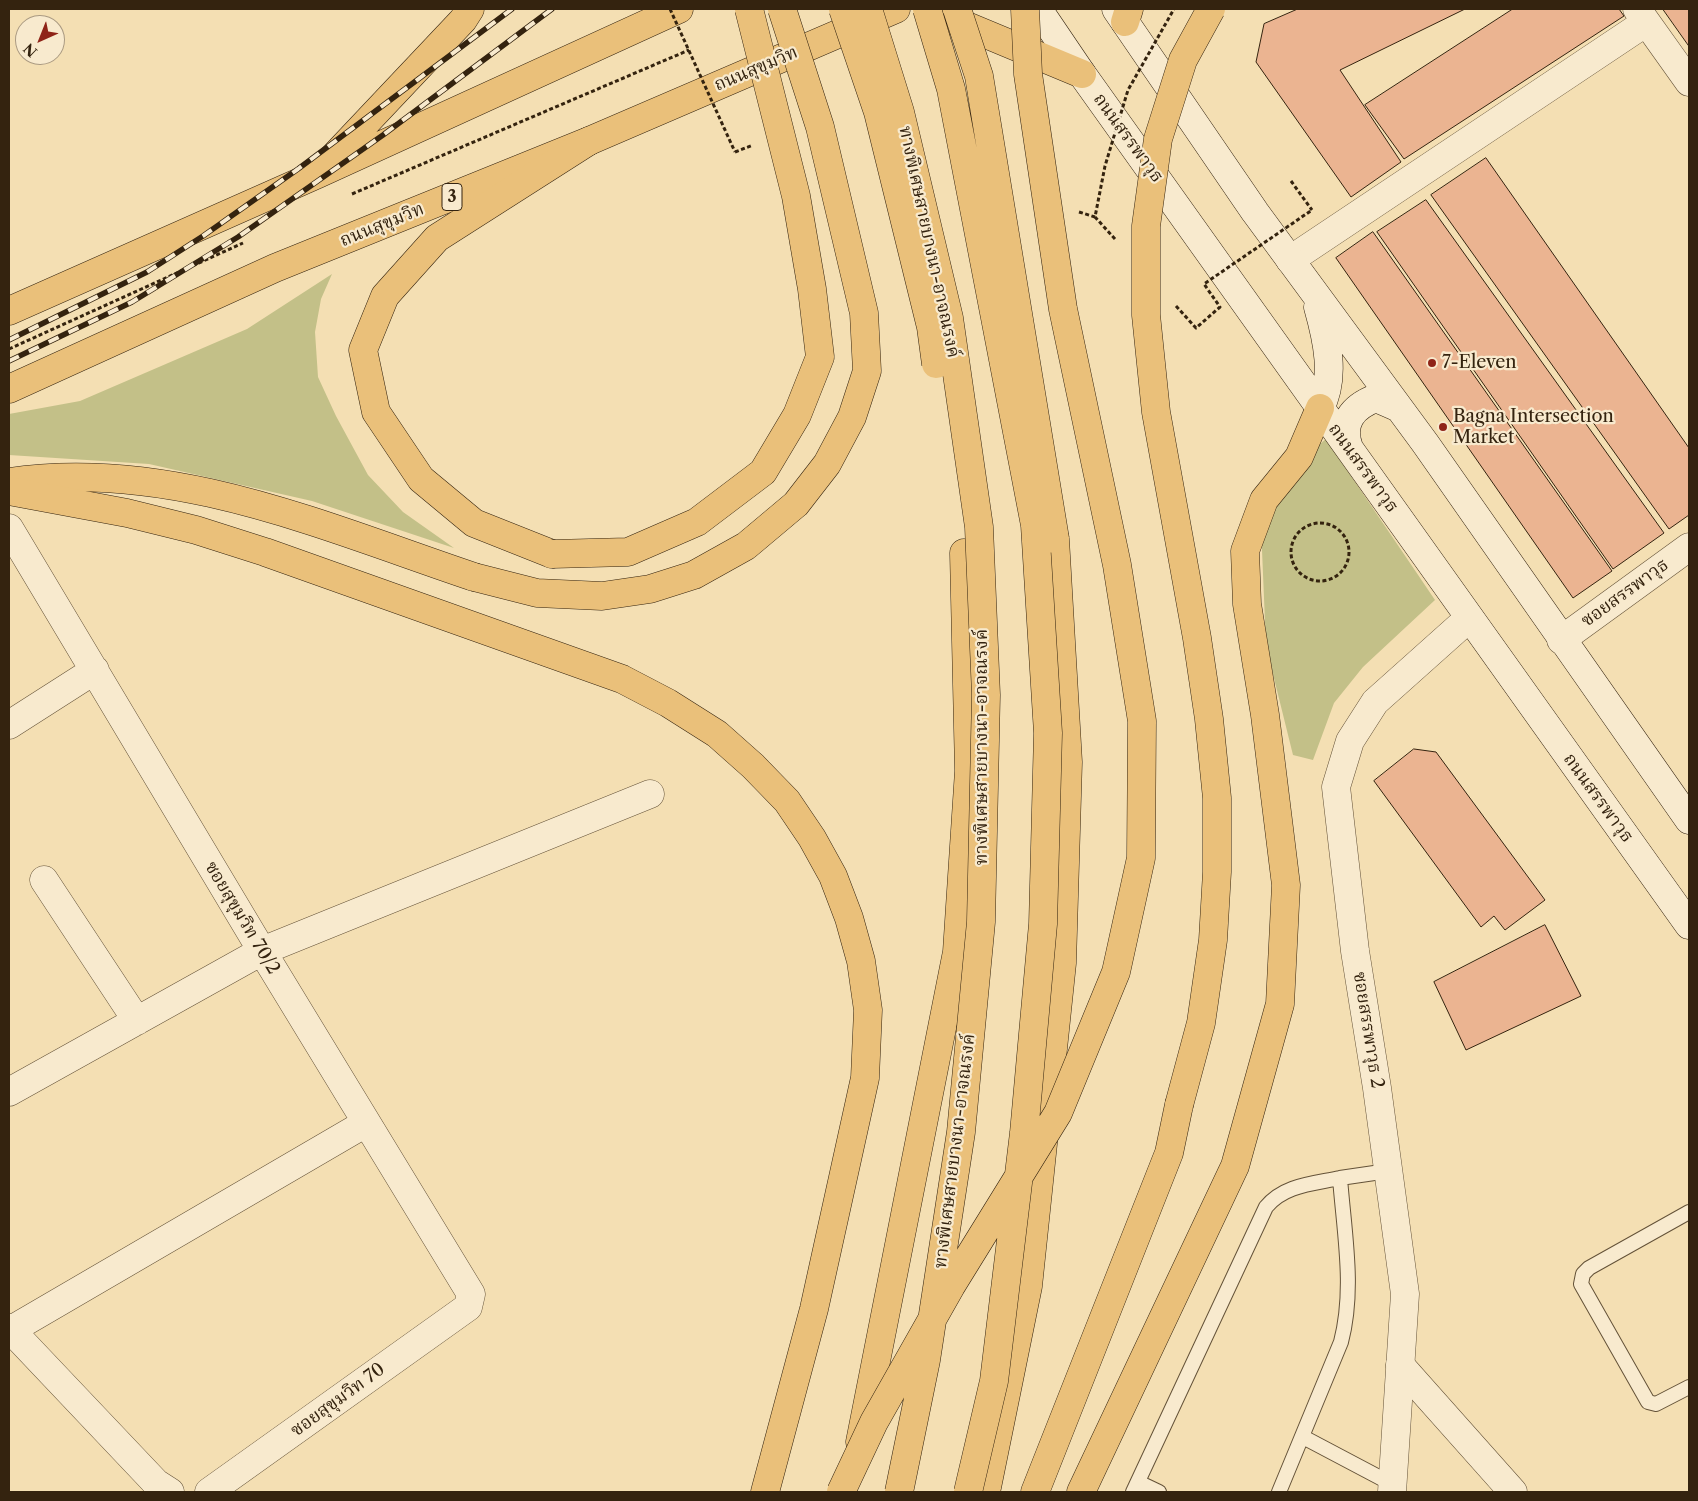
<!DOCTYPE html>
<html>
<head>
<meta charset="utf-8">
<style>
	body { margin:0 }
	#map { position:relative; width:1698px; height:1501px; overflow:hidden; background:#f4dfb3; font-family:"Libre Caslon Text",serif }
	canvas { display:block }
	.frame { position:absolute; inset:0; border:10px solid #34230f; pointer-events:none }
	.north { position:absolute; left:15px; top:15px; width:50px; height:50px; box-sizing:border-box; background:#f8eace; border:1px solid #aa9a82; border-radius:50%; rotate:224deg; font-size:14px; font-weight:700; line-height:20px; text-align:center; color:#34230f }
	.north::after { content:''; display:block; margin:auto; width:18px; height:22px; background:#8f2418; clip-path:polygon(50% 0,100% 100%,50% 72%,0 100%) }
</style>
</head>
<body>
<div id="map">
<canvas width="1698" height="1501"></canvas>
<div class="frame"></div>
<div class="north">N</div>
</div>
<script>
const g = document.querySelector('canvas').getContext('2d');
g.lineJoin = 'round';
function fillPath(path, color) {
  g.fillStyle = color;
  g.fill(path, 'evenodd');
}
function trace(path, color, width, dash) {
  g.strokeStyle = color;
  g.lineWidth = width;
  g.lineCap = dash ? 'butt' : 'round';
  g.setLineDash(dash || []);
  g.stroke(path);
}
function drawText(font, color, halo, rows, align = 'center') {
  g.font = font + ' "Libre Caslon Text","Noto Serif Thai",serif';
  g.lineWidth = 4.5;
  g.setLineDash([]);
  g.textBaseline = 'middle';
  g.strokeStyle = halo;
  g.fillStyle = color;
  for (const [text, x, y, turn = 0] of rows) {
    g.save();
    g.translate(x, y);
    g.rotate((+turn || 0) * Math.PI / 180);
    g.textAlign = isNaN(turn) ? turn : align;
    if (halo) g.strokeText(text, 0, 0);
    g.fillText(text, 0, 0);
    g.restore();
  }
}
const green = new Path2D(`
	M332,274L321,299L315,332L318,377L336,416L368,475L403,512L454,548L312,501L149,464L9,455V414L80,401L247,329Z
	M1326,439L1435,600L1363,667L1334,703L1313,760L1293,755L1266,646L1261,526L1290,468Z`);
const building = new Path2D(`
	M1298,9H1465L1340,70L1401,162L1351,197L1256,62L1264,24Z
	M1513,9H1619L1624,16L1404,159L1365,105Z
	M1663,9H1689V46Z
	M1486,158L1689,448V515L1669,529L1431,195Z
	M1426,200L1664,533L1613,569L1377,232Z
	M1373,232L1612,571L1573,598L1336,258Z
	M1414,749L1436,752L1545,900L1505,930L1494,916L1481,927L1374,781Z
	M1545,925L1581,996L1466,1050L1434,982Z`);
const path = new Path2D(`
	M735,152L753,145
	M1291,181L1312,210
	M352,194L689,50
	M1079,212L1095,217
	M9,349L243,243
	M1291 552a29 29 0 1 1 58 0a29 29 0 1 1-58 0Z`);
const service = new Path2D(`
	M1340,1178L1388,1171
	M1689,1212L1589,1268L1583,1274L1581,1284L1648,1402L1656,1404L1689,1387
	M1303,1437L1392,1484
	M1138,1482L1159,1492
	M1133,1492L1266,1207C1284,1185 1312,1184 1340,1178C1344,1232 1355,1289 1341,1342L1279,1492`);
const minor = new Path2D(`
	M1637,9L1689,82
	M1290,260L1645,23
	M9,528L262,951L471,1294L468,1307L209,1492
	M1561,640L1689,547
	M9,725L95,670
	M44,880L137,1021
	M9,1092L262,951L650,794
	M9,1328L156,1483L170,1492
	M11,1330L366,1123
	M1400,1365L1513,1492`);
const tertiary = new Path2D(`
	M1392,1492L1405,1294L1377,1088L1355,951L1336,787L1350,741L1375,702L1469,618`);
const secondary = new Path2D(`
	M1038,9L1082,74L1689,925
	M1116,9L1255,212L1425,443L1689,820
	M1318,307C1327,339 1336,378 1320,408
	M1349,448C1340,423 1352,407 1376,398L1399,408`);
const primary = new Path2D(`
	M945,17L1082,74
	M327,164L463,20L470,9
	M9,311L318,174L679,9
	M9,389L275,268L589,141L896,9`);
const trunk = new Path2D(`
	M1125,22L1129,9
	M9,482C170,458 325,527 474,577
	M552,554L474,523L421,479L376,412L363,350L385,296L437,238L589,141`);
const motorway = new Path2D(`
	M9,491L127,513L196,530L265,552L622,679L668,703L717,734L753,766L787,801L812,838L833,876L849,918L861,961L868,1010L865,1078L814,1309L765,1492
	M860,1442L957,952L969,771L964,553
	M986,1492L1028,1286L1062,963L1068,762L1055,539
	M1035,1492L1169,1153L1179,1105
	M1081,1492L1235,1166L1280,1004L1286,885L1265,715L1247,604L1245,551L1264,500L1299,457L1320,408`);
const rail = new Path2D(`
	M9,340L147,272L203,236L298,169L512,9
	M9,361L132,302L238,237L383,135L552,9`);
const pathBridge = new Path2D(`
	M670,9L735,152
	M1115,239L1095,217L1105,166L1128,90L1174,9
	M1176,306L1196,328L1220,307L1204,284L1312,210`);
const trunkBridge = new Path2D(`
	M552,554L628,552L697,522L763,472L797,415L820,357L812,289L796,196L749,9
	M474,577L537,593L602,596L650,589L694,575L746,546L796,504L827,464L852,417L867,371L864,313L820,127L782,9`);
const motorwayBridge = new Path2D(`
	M843,9L878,112L931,327L936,364
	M868,9L900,112L949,318L979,527L986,695L981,922L961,1132L926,1360L899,1492
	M927,9L951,89L1035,525L1048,733L1043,924L1024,1133L994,1381L968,1492
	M957,9L979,76L1055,539
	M1179,1105L1201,1023L1213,940L1217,872V798L1209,719L1197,638L1156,412L1146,315V226L1158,139L1183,60L1211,9
	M841,1492L874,1422L951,1286L1058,1113L1116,972L1141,858L1142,721L1117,565L1063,309L1028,74L1025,9`);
const markers = [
	[1432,363,5,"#8f2418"],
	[1443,427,5,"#8f2418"]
];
const shields = [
	[452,197,20]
];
const shieldNames = [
	["3",452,197]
];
const streetNames = [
	["ถนนสุขุมวิท",756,69,-23],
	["ถนนสรรพาวุธ",1128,138,54],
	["ถนนสุขุมวิท",382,225,-22],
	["ทางพิเศษสายบางนา-อาจณรงค์",929,242,78],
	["ถนนสรรพาวุธ",1363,468,54],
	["ซอยสรรพาวุธ",1625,593,-36],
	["ทางพิเศษสายบางนา-อาจณรงค์",982,747,-90],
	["ถนนสรรพาวุธ",1598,798,54],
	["ซอยสุขุมวิท 70/2",242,918,59],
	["ซอยสรรพาวุธ 2",1368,1030,81],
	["ทางพิเศษสายบางนา-อาจณรงค์",955,1151,-83],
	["ซอยสุขุมวิท 70",338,1400,-36]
];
const poiNames = [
	["7-Eleven",1442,363],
	["Bagna Intersection",1453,417],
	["Market",1453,438]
];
fillPath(green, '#c3c088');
fillPath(building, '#ebb491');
trace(building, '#34230f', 1);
trace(service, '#645238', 16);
trace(minor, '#645238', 29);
trace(tertiary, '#645238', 29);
trace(secondary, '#34230f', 29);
trace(primary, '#34230f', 29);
trace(trunk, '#34230f', 29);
trace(motorway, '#34230f', 29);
trace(path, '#34230f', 3, [4, 2.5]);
trace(service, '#f8eace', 14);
trace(minor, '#f8eace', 28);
trace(tertiary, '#f8eace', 28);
trace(secondary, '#f8eace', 28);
trace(primary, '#eac07a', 28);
trace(trunk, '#eac07a', 28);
trace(motorway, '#eac07a', 28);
trace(rail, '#34230f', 5.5);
trace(rail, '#f8eace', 4, [11]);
trace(trunkBridge, '#34230f', 29, []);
trace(motorwayBridge, '#34230f', 29, []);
trace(pathBridge, '#34230f', 3, [4, 2.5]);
trace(trunkBridge, '#eac07a', 28);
trace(motorwayBridge, '#eac07a', 28);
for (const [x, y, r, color] of markers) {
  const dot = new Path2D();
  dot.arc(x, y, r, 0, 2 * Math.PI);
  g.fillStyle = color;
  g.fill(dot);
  trace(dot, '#f8eace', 2);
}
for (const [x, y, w] of shields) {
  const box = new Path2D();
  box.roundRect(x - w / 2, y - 13.5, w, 27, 4);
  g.fillStyle = '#f8eace';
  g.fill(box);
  trace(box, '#34230f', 1);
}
drawText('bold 16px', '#34230f', null, shieldNames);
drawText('18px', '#34230f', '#f8eace', streetNames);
drawText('18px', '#34230f', '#f8eace', poiNames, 'left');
</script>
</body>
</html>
